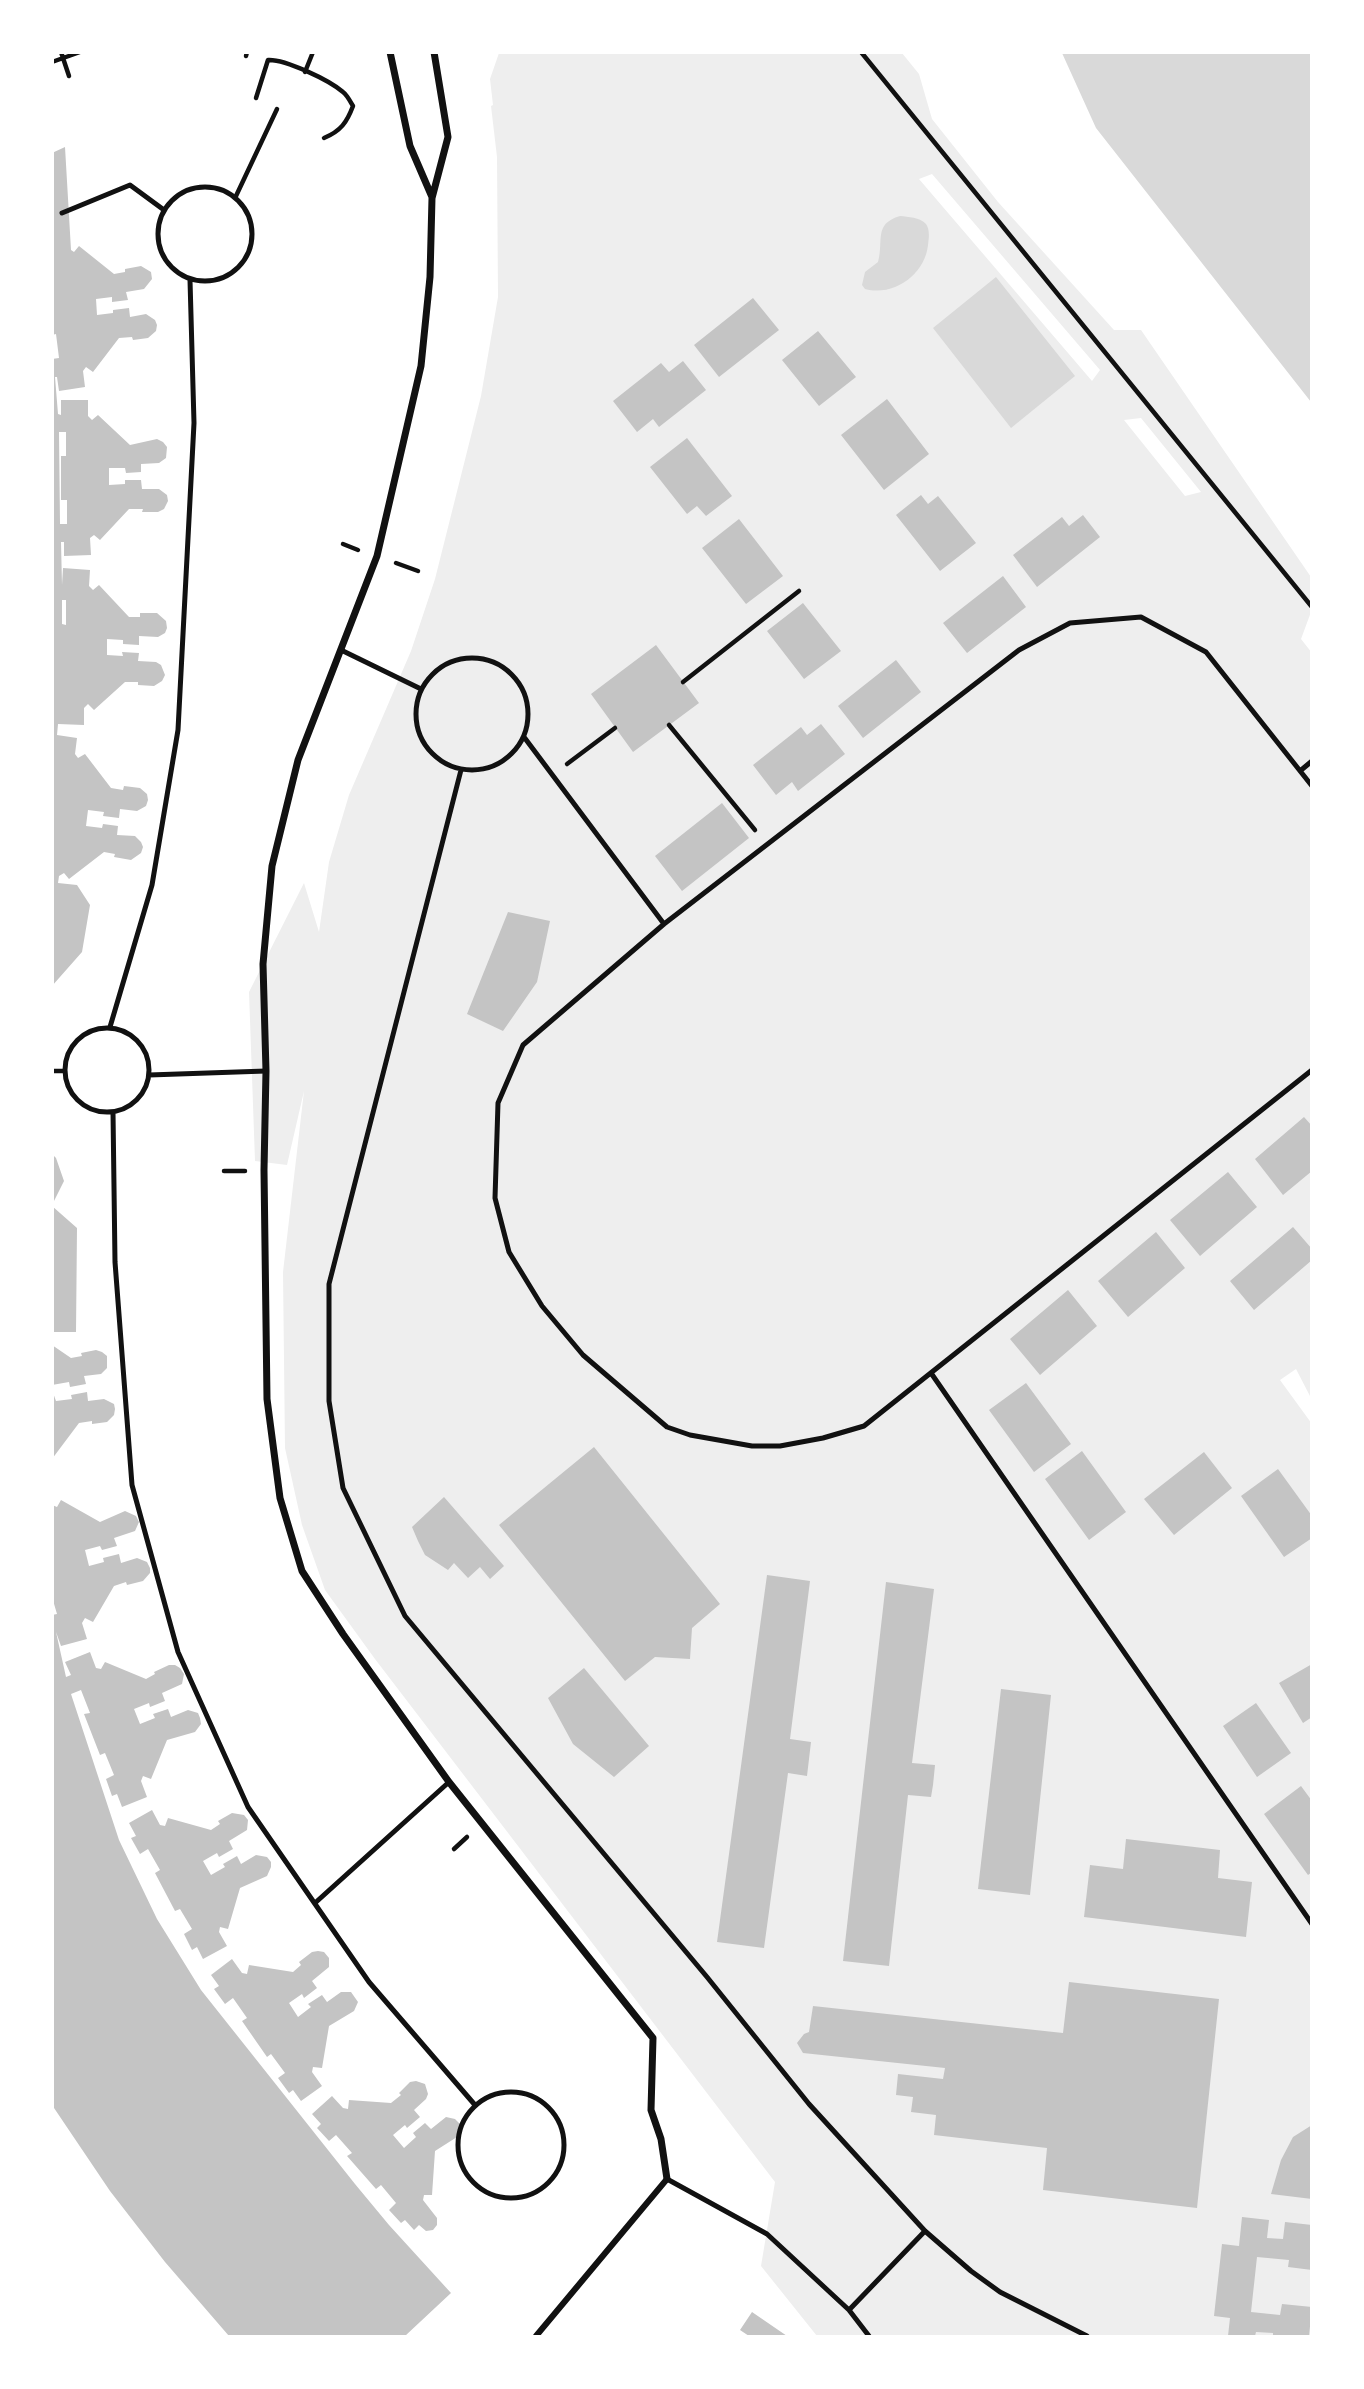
<!DOCTYPE html>
<html>
<head>
<meta charset="utf-8">
<style>
	body { margin:0 }
	#map { position:relative; width:1364px; height:2389px; overflow:hidden; background:#fff; font-family:Jost,sans-serif }
	canvas { display:block }
	.frame { position:absolute; inset:0; border:54px solid #fff; pointer-events:none }
</style>
</head>
<body>
<div id="map">
<canvas width="1364" height="2389"></canvas>
<div class="frame"></div>
</div>
<script>
const g = document.querySelector('canvas').getContext('2d');
g.lineJoin = 'round';
function fillPath(path, color) {
  g.fillStyle = color;
  g.fill(path, 'evenodd');
}
function trace(path, color, width, dash) {
  g.strokeStyle = color;
  g.lineWidth = width;
  g.lineCap = dash ? 'butt' : 'round';
  g.setLineDash(dash || []);
  g.stroke(path);
}
const green = new Path2D(`
	M499,53H902L919,74L932,119L998,202L1114,330H1141L1311,577V612L1301,639L1312,653L1311,1398L1296,1369L1280,1380L1312,1424L1311,2336H817L761,2266L775,2182L375,1659L325,1590L302,1525L285,1448L283,1272L304,1091L287,1165L255,1161L249,992L304,883L319,932L329,862L349,795L411,651L435,579L481,396L498,297L497,157L491,106L493,105L490,79ZM932,174L1100,370L1092,381L919,179ZM1141,418L1201,492L1185,496L1124,420Z`);
const water = new Path2D(`
	M1062,53H1311V402L1096,128Z
	M900,216C908,217 920,217 926,224C930,230 929,238 928,245C925,274 894,297 865,289L862,285L865,272L878,262C884,241 873,224 900,216Z
	M996,277L1075,376L1011,428L933,328Z`);
const building = new Path2D(`
	M65,147L71,250L74,252L79,246L114,274L125,272V269L141,266L151,272L152,279L144,289L126,292L128,300L112,302V297L96,299L97,315L113,313V310L129,308L130,317L146,314L155,320L157,325L156,331L148,338L133,340L132,337L119,338L93,372L86,367L83,371L85,387L59,391L57,377H55L58,414L61,415V400H88V416L92,420L98,415L130,445L157,439L163,442L167,447L166,458L159,463L141,464V472L126,473L125,468H109V485L125,484V480H141L142,489H159L167,495L168,501L164,509L158,512H142L143,509H129L100,540L94,535L90,538L91,555L64,556V542H61L62,585L63,568L90,570L89,586L93,590L99,585L129,617H140V613H157L166,621L167,628L165,633L158,637L139,636V645L123,644V640L107,639V655L123,656L122,652L139,653L138,661L156,662L161,665L165,675L162,681L154,686L138,685V682H125L94,710L88,704L84,708V725L58,724L57,735L77,738L75,754L78,758L85,754L111,788L123,790L124,786L140,788L147,794L148,800L146,806L137,811L120,809L119,818L103,816L104,812L88,810L86,826L102,828L103,824L118,826L117,835L135,836L141,842L143,847L141,853L131,860L114,857L115,854L104,852L69,879L64,873L59,876L58,883L77,885L90,905L82,952L52,986V359L59,358L56,334L52,335V153ZM59,432H66V456H61V500H67V524H60ZM62,600H66V625L62,624Z
	M753,298L779,330L719,377L694,345Z
	M818,331L856,377L819,406L782,360Z
	M683,361L706,390L659,427L653,419L637,432L613,401L661,363L669,372Z
	M887,399L929,454L884,490L841,435Z
	M687,438L732,496L706,516L697,506L687,514L650,467Z
	M921,495L928,504L938,496L976,543L940,571L896,515Z
	M1083,515L1100,537L1037,587L1013,555L1062,517L1069,526Z
	M739,519L783,576L746,604L702,548Z
	M1003,576L1026,607L967,653L943,623Z
	M803,603L841,651L804,679L767,631Z
	M656,645L699,703L633,752L591,694Z
	M896,660L921,692L863,738L838,706Z
	M821,724L845,754L798,791L792,782L776,795L753,765L801,727L807,735Z
	M722,803L749,838L682,891L655,856Z
	M508,912L550,921L537,982L503,1031L467,1014Z
	M1304,1117L1312,1126V1171L1283,1195L1255,1159Z
	M52,1154L56,1158L64,1181L52,1205Z
	M1228,1172L1257,1207L1200,1256L1170,1220Z
	M52,1206L77,1228L76,1332H52Z
	M1293,1227L1312,1249V1260L1254,1310L1230,1281Z
	M1156,1232L1185,1268L1128,1317L1098,1281Z
	M1068,1290L1097,1326L1040,1375L1010,1339Z
	M52,1345L71,1358L82,1356L81,1353L96,1350L102,1352L107,1356V1368L101,1374L84,1376L86,1384L70,1387L69,1382L52,1385Z
	M1026,1383L1071,1444L1034,1472L989,1410Z
	M52,1390L56,1401L72,1399L71,1395L87,1392L88,1401L104,1399L114,1404L115,1409L114,1415L107,1422L92,1424V1421L79,1423L52,1459Z
	M594,1447L720,1604L692,1628L690,1659L655,1657L625,1681L499,1525Z
	M1082,1451L1126,1512L1089,1540L1045,1479Z
	M1204,1452L1232,1488L1174,1535L1144,1499Z
	M1278,1469L1312,1516V1538L1284,1557L1241,1496Z
	M444,1497L504,1566L490,1579L480,1567L468,1578L454,1563L448,1570L425,1555L418,1541L412,1527Z
	M61,1500L100,1522L125,1511L136,1516L139,1522L135,1531L114,1538L117,1546L102,1550L100,1546L85,1550L89,1566L104,1562L103,1558L119,1554L121,1563L137,1558L147,1562L150,1568V1573L143,1581L127,1585L126,1582L114,1586L93,1622L85,1618L82,1623L87,1639L61,1646L56,1632L66,1677L71,1675L65,1662L90,1652L96,1668L101,1669L105,1662L146,1679L155,1674L154,1672L169,1665H175L180,1668L184,1674L182,1684L162,1693L165,1701L150,1707L149,1703L134,1709L140,1724L155,1718L153,1714L168,1709L171,1717L188,1710L198,1713L200,1718L201,1724L195,1732L167,1740L151,1779L143,1776L141,1781L147,1797L122,1807L117,1794L112,1796L106,1779L114,1775L105,1753L100,1755L84,1714L90,1713L81,1690L71,1694L119,1840L157,1919L201,1990L355,2184L389,2225L451,2293L405,2336H229L165,2262L110,2191L52,2105V1615L57,1614L52,1597V1505L57,1507Z
	M767,1575L810,1581L790,1739L811,1742L807,1776L788,1773L764,1948L717,1942Z
	M886,1582L934,1589L912,1763L935,1765L933,1785L931,1797L908,1795L889,1966L843,1961Z
	M1312,1664V1717L1303,1723L1279,1683Z
	M584,1668L649,1746L614,1777L573,1744L548,1698Z
	M1001,1689L1051,1695L1030,1895L978,1889Z
	M1256,1703L1291,1753L1257,1777L1223,1726Z
	M1301,1786L1312,1801V1872L1308,1875L1264,1814Z
	M152,1810L160,1825L165,1826L168,1818L211,1830L220,1824L218,1821L232,1813L244,1815L248,1820L247,1830L229,1841L233,1849L219,1857L217,1853L203,1861L211,1875L225,1867L223,1864L237,1856L241,1864L256,1855L267,1857L271,1862V1867L267,1876L240,1888L228,1929L220,1927L219,1932L227,1946L203,1959L197,1947L192,1950L184,1934L192,1929L180,1909L175,1911L155,1873L160,1870L148,1849L140,1854L131,1838L136,1836L129,1823Z
	M1126,1839L1220,1850L1218,1878L1252,1882L1246,1937L1084,1917L1090,1865L1123,1869Z
	M318,1951L324,1952L329,1958V1967L312,1981L317,1988L304,1998L302,1994L289,2003L298,2017L311,2007L308,2004L322,1995L327,2002L341,1992H351L358,2002L354,2011L329,2026L322,2068L313,2067L312,2072L322,2086L301,2101L293,2090L289,2093L278,2078L285,2073L271,2054L267,2057L242,2021L247,2018L233,1998L225,2004L214,1989L219,1986L211,1975L232,1959L242,1973L247,1974L249,1965L293,1972L301,1965L299,1962L312,1952Z
	M1069,1982L1219,1999L1197,2208L1043,2190L1047,2148L934,2135L936,2115L911,2112L913,2097L896,2095L898,2074L943,2079L945,2068L803,2053L797,2043L804,2034L809,2032L813,2006L1063,2033Z
	M416,2081L425,2084L428,2094L426,2099L414,2110L420,2117L407,2128L405,2125L393,2135L404,2148L416,2137L413,2133L425,2123L431,2129L446,2117L455,2119L460,2124L457,2137L435,2151L432,2195H424L423,2200L437,2218V2225L433,2230L426,2231L419,2225L414,2230L405,2220L401,2223L389,2210L396,2203L381,2185L376,2189L347,2156L352,2153L336,2135L329,2141L317,2128L321,2124L312,2114L332,2096L343,2108L348,2109L349,2100L391,2103L401,2095L399,2093L410,2082Z
	M1312,2125V2199L1271,2194L1281,2160L1293,2137Z
	M1242,2217L1269,2220L1267,2238L1283,2239L1285,2222L1312,2225V2270L1288,2267L1289,2260L1257,2257L1251,2312L1280,2315L1282,2304L1312,2307L1309,2336H1273V2333L1256,2332L1255,2336H1228L1230,2318L1214,2316L1222,2244L1239,2246Z
	M752,2312L787,2336H749L740,2330Z`);
const path = new Path2D(`
	M61,52L69,76
	M861,52L1312,607
	M246,56L247,52
	M52,62L80,52
	M305,72L313,52
	M256,98L268,60C285,59 329,80 343,92C347,95 350,101 353,106C347,122 341,131 324,138
	M236,196L277,109
	M343,544L358,550
	M396,563L418,571
	M683,682L799,591
	M669,725L755,830
	M567,764L615,728
	M52,1071H64
	M224,1171H245
	M454,1849L467,1837`);
const service = new Path2D(`
	M158 234a47 47 0 1 1 94 0a47 47 0 1 1-94 0Z
	M62,213L130,185L164,210
	M341,650L421,689
	M416 714a56 56 0 1 1 112 0a56 56 0 1 1-112 0Z
	M524,737L664,924
	M461,770L329,1284V1401L343,1488L405,1616L707,1977L809,2104L925,2231L971,2271L1000,2292L1087,2336
	M1300,771L1312,761
	M1312,786L1206,652L1141,617L1070,623L1019,650L664,924L523,1045L498,1103L495,1198L509,1252L542,1306L583,1355L667,1427L690,1435L752,1446H780L823,1438L864,1426L1312,1070
	M110,1027L152,885L178,730L194,423L190,280
	M65 1070a42 42 0 1 1 84 0a42 42 0 1 1-84 0Z
	M149,1075L266,1071
	M113,1112L115,1262L132,1485L178,1652L248,1807L369,1982L475,2105
	M931,1373L1312,1924
	M315,1903L449,1782
	M458 2145a53 53 0 1 1 106 0a53 53 0 1 1-106 0Z
	M667,2179L767,2234L849,2310L869,2336
	M849,2310L925,2231`);
const pedestrian = new Path2D(`
	M536,2336L667,2179`);
const minor = new Path2D(`
	M390,52L410,146L432,197
	M434,52L448,137L432,198L430,277L421,366L377,556L298,760L272,866L263,964L266,1071L264,1170L267,1399L280,1498L302,1571L343,1634L449,1782L653,2038L651,2110L661,2139L667,2179`);
fillPath(green, '#eee');
fillPath(water, '#d9d9d9');
fillPath(building, '#c4c4c4');
trace(path, '#111', 4.5);
trace(service, '#111', 5);
trace(pedestrian, '#111', 6);
trace(minor, '#111', 7);
</script>
</body>
</html>
